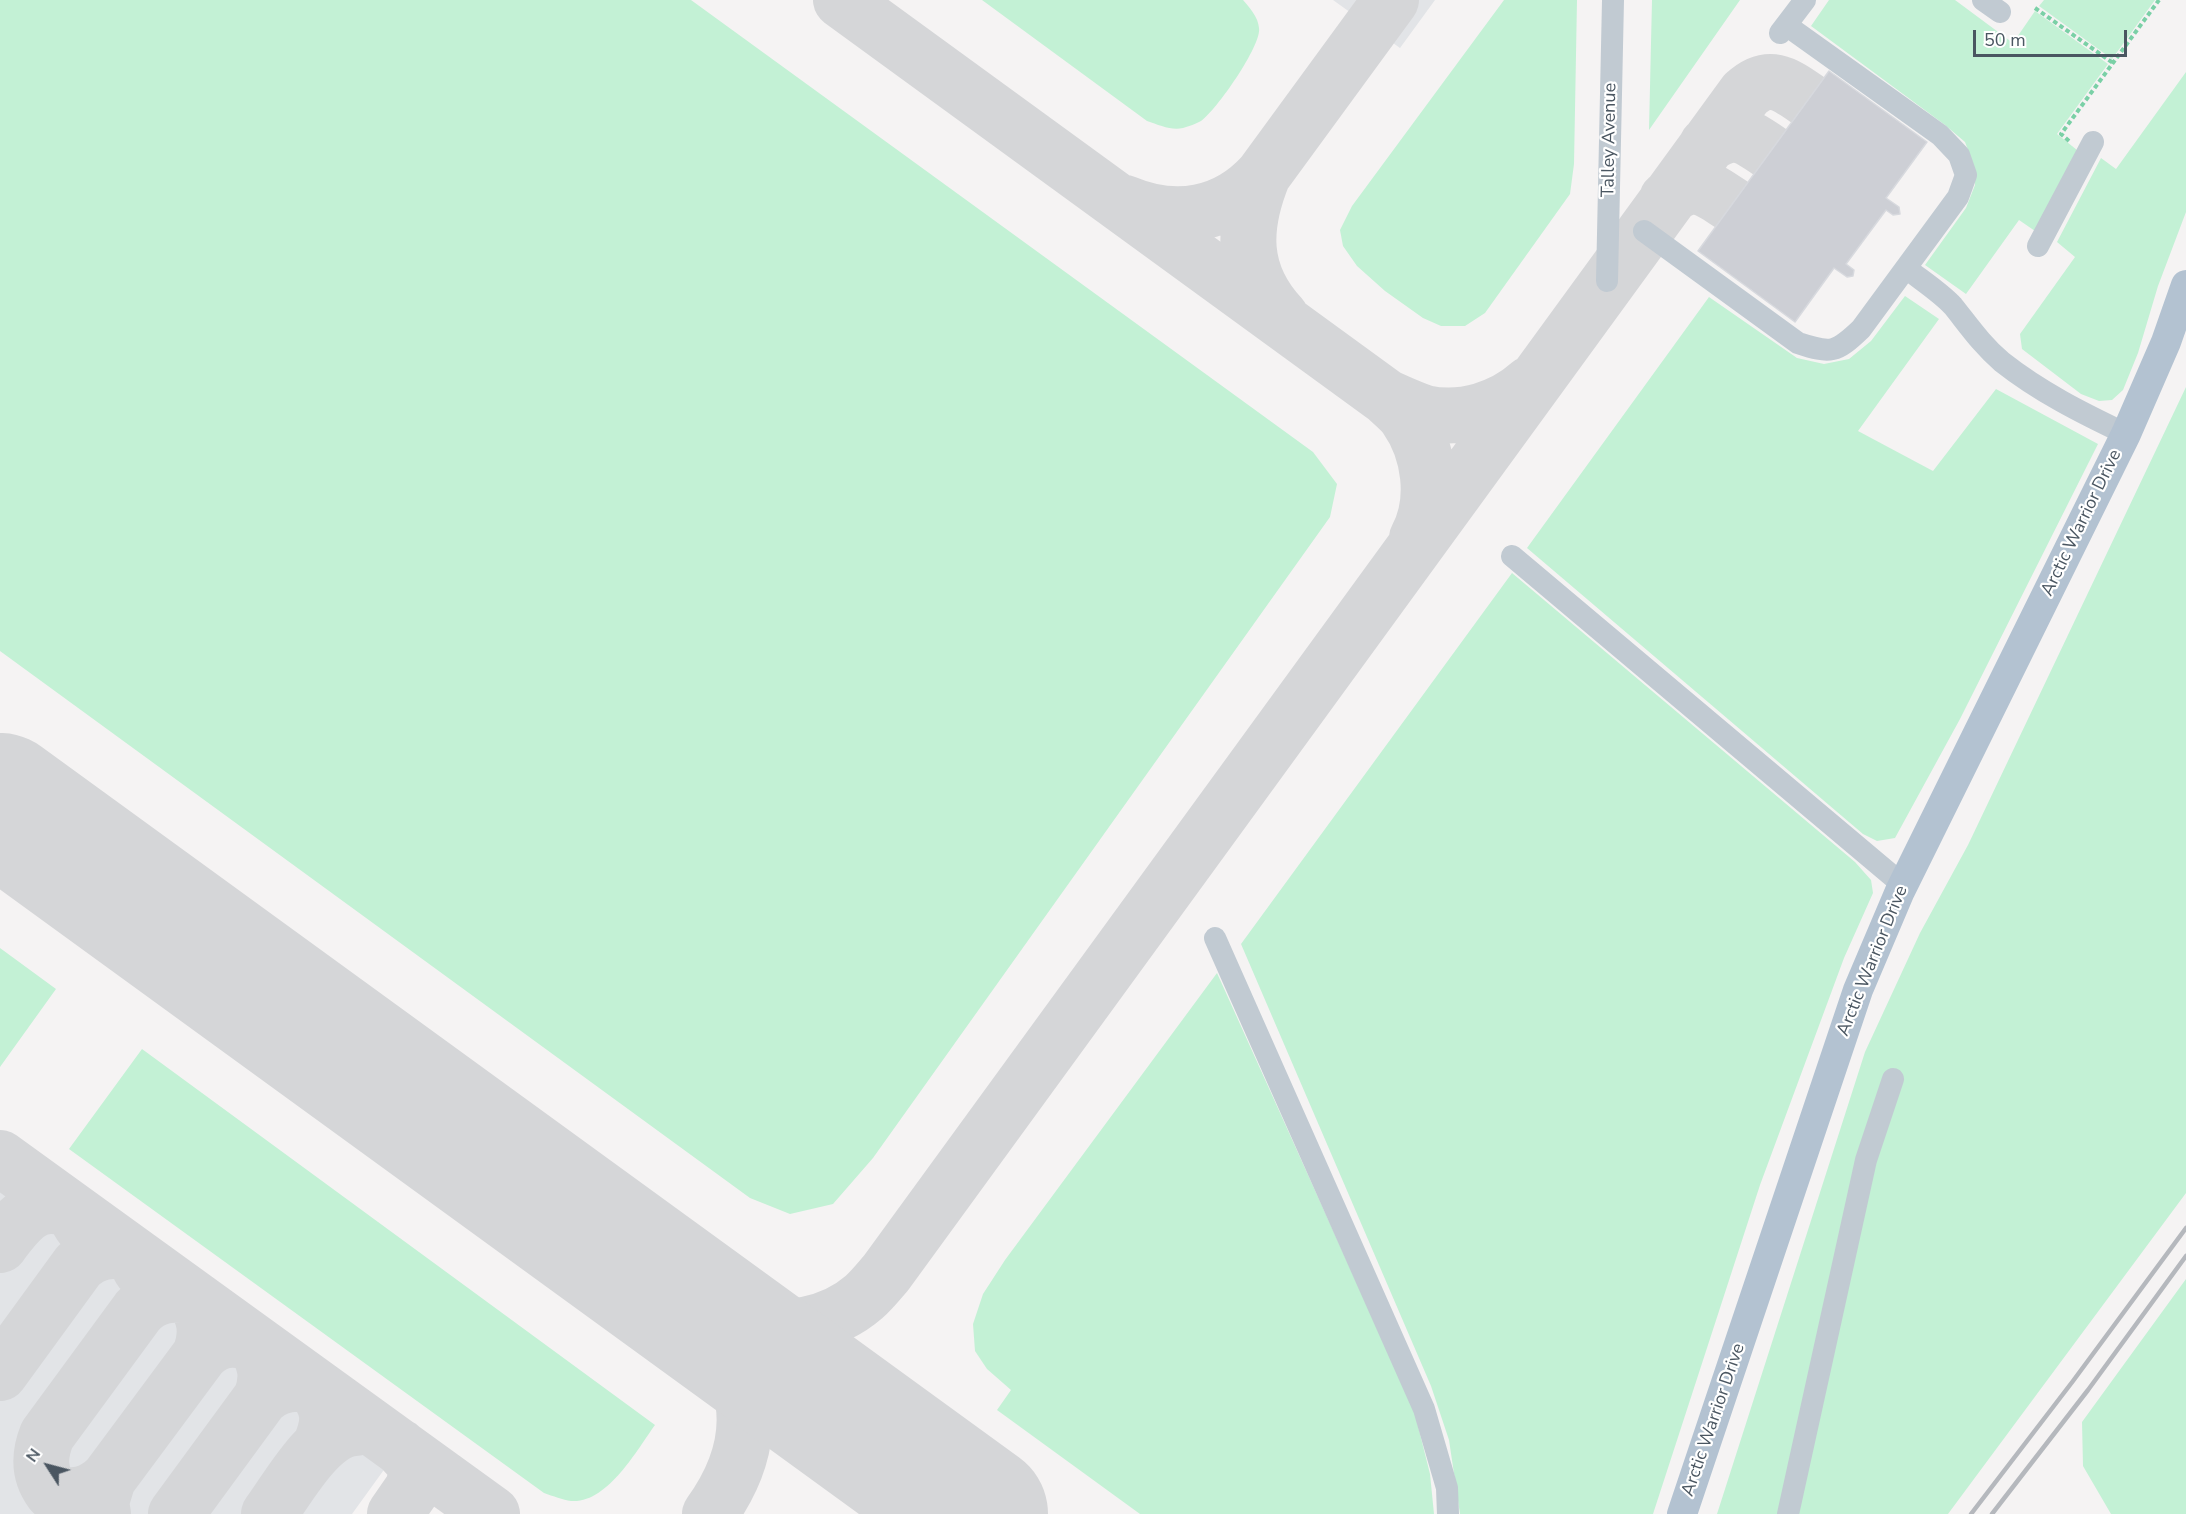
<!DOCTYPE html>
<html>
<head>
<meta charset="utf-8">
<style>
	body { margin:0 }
	#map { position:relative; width:2186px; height:1514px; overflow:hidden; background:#f5f3f3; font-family:"Nunito Sans",sans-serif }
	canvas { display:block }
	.north { position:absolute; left:18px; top:1436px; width:60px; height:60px; -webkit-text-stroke:4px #fff; paint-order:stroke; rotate:306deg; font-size:16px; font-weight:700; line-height:24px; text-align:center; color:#4a5661 }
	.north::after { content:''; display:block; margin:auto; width:21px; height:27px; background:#4a5661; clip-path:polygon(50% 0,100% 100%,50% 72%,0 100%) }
	.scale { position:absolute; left:1973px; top:30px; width:154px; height:27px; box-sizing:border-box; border:3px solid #4a5661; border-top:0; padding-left:8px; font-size:18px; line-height:21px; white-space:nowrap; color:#4a5661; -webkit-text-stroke:4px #fff; paint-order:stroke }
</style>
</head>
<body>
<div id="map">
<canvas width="2186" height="1514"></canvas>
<div class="north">N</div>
<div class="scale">50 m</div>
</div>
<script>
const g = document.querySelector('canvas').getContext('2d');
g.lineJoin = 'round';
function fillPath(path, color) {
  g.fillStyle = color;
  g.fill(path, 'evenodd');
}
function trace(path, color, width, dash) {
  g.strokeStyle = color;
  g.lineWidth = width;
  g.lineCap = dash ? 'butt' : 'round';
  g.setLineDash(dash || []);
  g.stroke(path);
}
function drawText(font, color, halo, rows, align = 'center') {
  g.font = font + ' "Nunito Sans",sans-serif';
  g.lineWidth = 4.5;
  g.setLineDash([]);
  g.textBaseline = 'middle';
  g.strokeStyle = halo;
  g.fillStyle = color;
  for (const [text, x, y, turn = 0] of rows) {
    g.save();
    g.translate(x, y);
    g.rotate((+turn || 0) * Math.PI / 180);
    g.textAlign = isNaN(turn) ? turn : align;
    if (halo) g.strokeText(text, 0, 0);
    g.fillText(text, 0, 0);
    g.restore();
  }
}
const airport = new Path2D(`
	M1333,0H1435L1400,48Z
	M0,1177L391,1460L352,1514H0Z`);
const green = new Path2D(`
	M0,0H691L1313,452L1337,484L1330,517L873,1158L833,1204L790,1214L750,1198L0,651Z
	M982,0H1243C1250,8 1258,17 1259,28C1262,45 1216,111 1201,121C1196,124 1189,126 1183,128C1172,131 1159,125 1147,121Z
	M1504,0H1577L1574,164L1570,194L1485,313L1465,326H1441L1423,318L1385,291L1357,266L1343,246L1340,230L1352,206Z
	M1652,0H1740L1649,130Z
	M1829,0H1955L2013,43L2035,11L2108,64L2057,134L2077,150L2035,231L2019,220L1966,294L1925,265L1966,208L1975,185L1973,163L1965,142L1945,125L1811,26Z
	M2044,0H2155L2112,59L2039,6Z
	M2186,72V212L2158,286L2138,353L2123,390L2112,400L2099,401L2081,394L2022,349L2020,334L2075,257L2057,242L2101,158L2116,169Z
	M1905,296L1939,319L1858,431L1933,471L1996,389L2098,444L1960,719L1895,838L1877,841L1863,834L1527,548L1709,297L1797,358L1824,364L1849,359L1871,341Z
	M2186,387V1193L1948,1514H1717L1865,1052L1920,933L1968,845Z
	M1512,573L1855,862L1871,880L1873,893L1844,958L1760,1185L1653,1514H1460L1449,1440L1431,1386L1241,944Z
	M0,948L56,989L0,1067Z
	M1217,973L1414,1410L1430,1474L1434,1514H1140L997,1410L1011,1390L987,1369L975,1351L973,1324L983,1294L1005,1260Z
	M142,1049L655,1425C637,1450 607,1504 571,1501C563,1500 553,1496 544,1493L69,1149Z
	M2186,1279V1514H2111L2083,1466L2082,1422Z`);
const taxiway = new Path2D(`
	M841,0L1386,397C1399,403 1412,409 1425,413C1462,421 1502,409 1530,384
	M1707,145C1735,127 1745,135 1770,152
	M1263,175C1242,227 1240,273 1281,317
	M1667,199C1693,177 1707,188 1732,205
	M1125,203C1175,224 1226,216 1263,175L1391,0
	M1386,397C1393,404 1401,410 1406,417C1430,451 1437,501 1417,538
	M0,819L45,836
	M0,1158L492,1514
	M0,1245C20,1218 36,1197 72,1210L81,1225
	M683,1302C752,1366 766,1436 710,1514
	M687,1302C705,1310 723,1319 743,1324C784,1333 832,1325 864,1297C872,1290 879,1281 886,1273L1745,94C1769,72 1785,84 1808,100
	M0,1373L78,1266C94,1251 111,1248 132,1254L141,1270
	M108,1479C91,1495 74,1499 52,1492C38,1473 39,1455 47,1435L138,1311C153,1295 171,1292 192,1297C206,1316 208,1333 200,1355
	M103,1514L101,1502L108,1479L200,1355C216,1338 232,1337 254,1343C266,1362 269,1377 261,1398
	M176,1514L261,1398C276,1384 294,1381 314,1386C329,1408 331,1419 321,1444
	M269,1514C289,1487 319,1430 355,1428
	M395,1514L413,1488L417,1471L411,1459L400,1447`);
const runway = new Path2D(`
	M0,803L978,1514`);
const building = new Path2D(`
	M1829,71L1927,142L1886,198L1899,207L1900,214L1893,215L1886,210L1846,264L1854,270L1853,276L1847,277L1834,268L1795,322L1698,251Z`);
const path = new Path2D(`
	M2035,8L2113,63
	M2069,141L2061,134L2159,0`);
const minor = new Path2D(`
	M1983,0L2000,12
	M1780,33L1805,0
	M1644,231L1798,343C1831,354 1836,353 1861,329L1958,197L1966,175L1959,155L1940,135L1786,25
	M2038,246L2093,142
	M1906,268C1921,280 1940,292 1953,306C1969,326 1982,345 2002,362C2040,392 2082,413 2126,434
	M1607,281L1613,0
	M1512,556L1903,885
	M1215,938L1424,1409L1447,1488L1448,1514
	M1788,1514L1866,1160L1893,1079`);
const major = new Path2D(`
	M1682,1514L1858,990L1900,891L2126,434L2166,342L2186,285`);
const rail = new Path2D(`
	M1971,1514L2073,1381L2186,1228
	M1992,1514L2088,1390L2186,1256`);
const streetNames = [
	["Talley Avenue",1610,140,-89],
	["Arctic Warrior Drive",2082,523,-64],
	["Arctic Warrior Drive",1873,961,-68],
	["Arctic Warrior Drive",1714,1420,-71]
];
fillPath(airport, '#e2e4e7');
fillPath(green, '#c3f1d5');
trace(taxiway, '#d5d6d8', 56);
trace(runway, '#d5d6d8', 140);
fillPath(building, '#cdcfd5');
trace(building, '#d7d9de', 1.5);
trace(path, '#7ad0a6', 4, [4.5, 3]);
trace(minor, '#c1cad2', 22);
trace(major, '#b3c2d1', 30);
trace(rail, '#b5b8bd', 4.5);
drawText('18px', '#4a5661', '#fff', streetNames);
</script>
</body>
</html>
